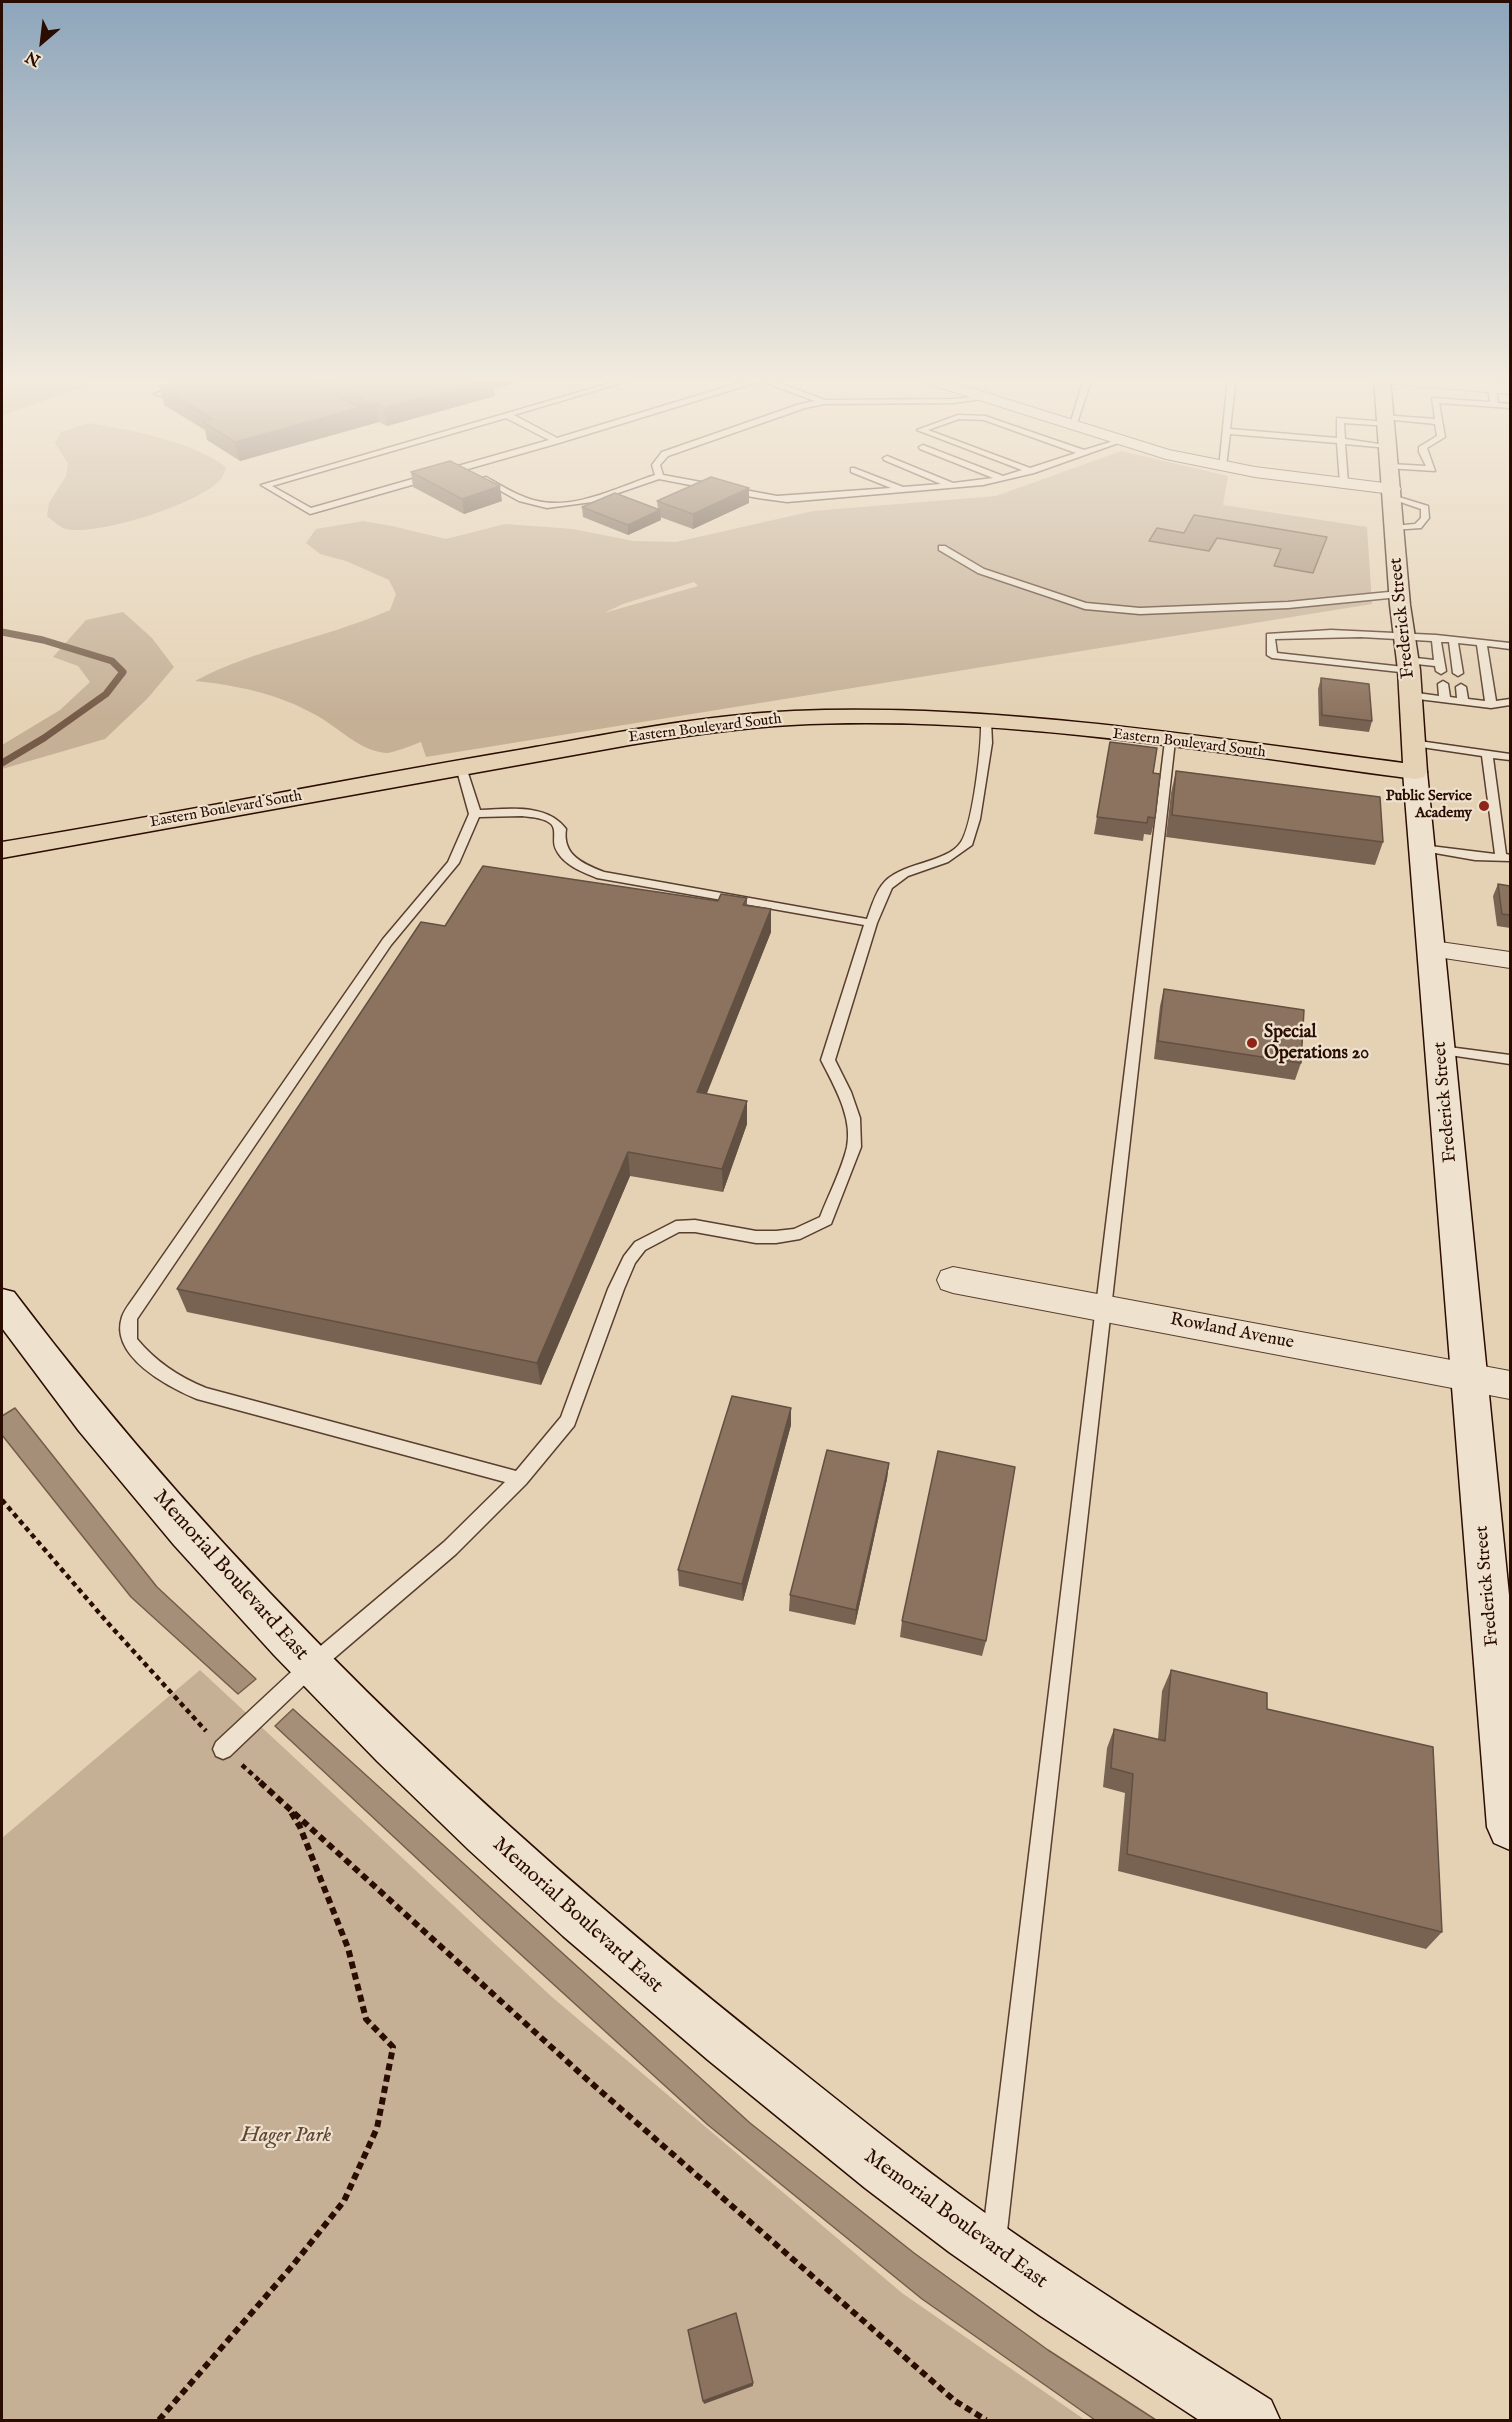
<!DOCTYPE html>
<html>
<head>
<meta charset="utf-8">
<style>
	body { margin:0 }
	#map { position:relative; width:1512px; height:2422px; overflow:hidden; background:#e5d2b5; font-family:"IM FELL English",serif }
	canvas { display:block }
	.frame { position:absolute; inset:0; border:3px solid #2b0c01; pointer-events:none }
	.north { position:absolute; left:12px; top:12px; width:60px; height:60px; -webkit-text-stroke:4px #eee2cf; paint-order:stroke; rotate:208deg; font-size:16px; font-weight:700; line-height:24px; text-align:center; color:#2b0c01 }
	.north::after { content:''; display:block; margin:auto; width:21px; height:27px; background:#2b0c01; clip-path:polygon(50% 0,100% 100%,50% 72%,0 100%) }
</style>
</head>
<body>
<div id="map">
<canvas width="1512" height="2422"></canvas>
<div class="frame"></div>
<div class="north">N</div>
</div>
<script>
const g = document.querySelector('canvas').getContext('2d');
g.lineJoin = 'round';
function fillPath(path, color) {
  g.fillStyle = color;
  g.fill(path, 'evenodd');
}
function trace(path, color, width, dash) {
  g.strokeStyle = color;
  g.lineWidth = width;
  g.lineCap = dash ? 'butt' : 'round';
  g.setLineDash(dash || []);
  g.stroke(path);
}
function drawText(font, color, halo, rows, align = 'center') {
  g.font = font + ' "IM FELL English",serif';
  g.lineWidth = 4.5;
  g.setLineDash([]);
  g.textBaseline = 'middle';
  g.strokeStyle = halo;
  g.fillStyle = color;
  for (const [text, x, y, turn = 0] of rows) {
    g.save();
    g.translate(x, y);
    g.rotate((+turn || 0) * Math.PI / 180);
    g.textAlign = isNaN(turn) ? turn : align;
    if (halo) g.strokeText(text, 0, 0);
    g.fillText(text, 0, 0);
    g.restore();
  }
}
const green = new Path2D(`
	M2,378H98L82,387L2,416Z
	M88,423C129,429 194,442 226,467C225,471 223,476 221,479C200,504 98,536 66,529C59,527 52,520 47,516L49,503L66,476L68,464L55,443L61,432Z
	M1121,451L1228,476L1223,505L1367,527L1372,604L426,757L421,742C413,745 393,753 386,753C357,750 339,727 314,714C278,694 236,685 195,681C257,648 327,638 390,610L396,594L389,580L346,561L320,554L306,543L316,529L363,521L392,526L446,539L505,524L573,529L634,541L676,542L813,511L996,496ZM694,582L698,586L604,613L623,604Z
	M123,612L152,638L174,667L147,699L105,739L2,769V745L60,710L90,682L78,666L53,657L86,620Z
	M200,1670L552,1997L902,2293L1085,2420H2V1838Z`);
const water = new Path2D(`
	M1194,515L1327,537L1313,573L1274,566L1281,549L1217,538L1209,551L1149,541L1157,528L1184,533Z
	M15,1408L157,1587L256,1679L238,1694L131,1597L2,1435V1416Z
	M293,1709L750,2123L914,2253L1048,2350L1156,2420H1095L922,2299L708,2125L484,1921L275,1726Z`);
const stream = new Path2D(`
	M2,632L43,640L112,661L123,672L106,694L44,738L2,763`);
const pathFar1 = new Path2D(`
	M2,1500L107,1622L206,1731
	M242,1765L262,1783`);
const path = new Path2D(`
	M260,1782L581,2074L955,2401L986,2420
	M159,2420L293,2265L344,2201L377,2128L393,2047L366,2019L348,1948L300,1827L288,1807`);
const service = new Path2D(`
	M197,378H208L161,396L154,394Z
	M627,378H638L514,415L557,438L755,378H766L825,400L953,399L984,396L988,398L953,403L824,404L805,408L668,456L660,465L663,475L777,496L891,488L851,472V468H854L903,487L941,484L884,460L883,458L887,456L953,483L993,478L920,449L919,447L923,445L1003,476L1022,470L917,430L958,415L985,416L1084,450L1120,439L1124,441L1034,473L983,485L787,502L758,498L659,479L592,502L547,508L519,501L479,479L486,477C502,486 519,497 537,501C576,510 618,487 655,475L652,465L662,452L800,404L815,401L761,381L559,443L310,514L261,485ZM506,418L549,440L311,508L272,486ZM959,419L984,420L1076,453L1030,468L928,430Z
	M1084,378H1092L1076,426L1069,428Z
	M1228,378H1236L1230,429L1337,438V418L1386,422H1389V426L1344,423L1345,439L1392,446L1388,448L1345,444L1348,483L1344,485L1340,483L1337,443L1230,434L1226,466L1219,468Z
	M1492,385L1496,387L1498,403L1510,404V408L1439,403L1445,437L1427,448L1435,471L1387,468L1386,466L1390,464L1426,466L1419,452V447L1437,436L1435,424L1385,419L1381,417L1382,415L1435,419L1432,398L1490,402L1488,387Z
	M1389,494L1428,506L1429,518L1421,528L1392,530V526L1415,524L1421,518V509L1389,498Z
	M939,546H945L984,569L1086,603L1140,608L1288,602L1399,591L1404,594L1399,597L1288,608L1140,614L1085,609L978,573L939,550Z
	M1331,630L1436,635L1510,643V649L1487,646L1496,701L1510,699V705L1491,708L1410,698L1405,695L1410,692L1439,696L1438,684L1443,681L1448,684L1450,697L1457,698L1456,687L1461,684L1466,687L1468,699L1485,701L1477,645L1458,643L1463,673L1458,676L1453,673L1449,642H1441L1446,671L1441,674L1436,671L1435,666L1407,663L1402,660L1407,657L1434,660L1432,641L1361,637L1275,639L1277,653L1413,668L1414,670L1409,673L1272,658L1267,655V634Z
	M986,718L991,721L992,743L980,819L972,845L948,862L908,876L892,888L877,923L835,1060L851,1092L860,1118L861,1147L831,1224L800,1239L776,1243H756L695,1232H679L645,1250L635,1263L624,1289L574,1426L526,1484L456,1554L318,1672L230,1756L223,1759L216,1756L213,1749L216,1742L304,1660L444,1542L505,1482L197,1399C168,1387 109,1356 122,1317C125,1308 134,1298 139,1290L383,939L448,862L469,814L456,767L457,765L461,764L466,767L480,810C508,809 547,803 566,829C562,855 583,864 604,872L867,919C871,908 875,894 882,885C898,862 947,864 961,842C973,824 982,744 981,721ZM522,816C531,817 553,818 554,830C555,839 552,844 558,853C566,866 583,872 597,878L864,925L821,1060C834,1086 853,1117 847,1147C842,1169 828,1196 820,1217L794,1229L776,1231H756L695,1220L676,1221L635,1242L624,1256L608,1289L561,1417L516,1471L206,1388C179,1377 156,1362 137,1339V1319L391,945L459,863L479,817Z
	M1170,738L1175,741L1006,2240L1003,2249L994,2252L985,2249L982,2240L1165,741Z
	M1412,740L1510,754V760L1493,758L1506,854L1510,855V861L1475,860L1418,850L1416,848L1422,845L1495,854L1482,756L1408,745V741Z
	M1441,1046L1510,1055V1064L1436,1053L1434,1050L1436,1047Z`);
const minor = new Path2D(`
	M916,378H939L1169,450L1255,467L1392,484L1398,485L1401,489L1398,493L1392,494L1255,477L1166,459L919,381Z
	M1375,378H1434L1510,384V394L1383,383Z
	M1433,941L1510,952V968L1424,955L1420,949L1424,943Z
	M953,1267L1510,1371V1399L953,1293L941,1289L937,1280L941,1271Z`);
const secondary = new Path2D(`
	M1415,765L1424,767L1427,772L1510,1605V1850L1494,1843L1487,1827L1403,772L1406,767Z
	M2,1289L14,1292C228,1576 490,1823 767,2044C840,2102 912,2161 988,2215C1080,2280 1176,2340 1271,2400L1280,2420H1199L1039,2315L949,2252L865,2188L708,2060L563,1936L469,1850L377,1761L274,1655L174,1545L79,1431L2,1328Z`);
const primary = new Path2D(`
	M1374,378H1390L1410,605L1420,670L1427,772L1424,777L1415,779C1209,752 1000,714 791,725C737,728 683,736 629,745L2,858V842C173,814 342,780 513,751C606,735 700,715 794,711C998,703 1201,737 1403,763L1398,670L1390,605Z`);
const wall = new Path2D(`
	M193,378H515V383L494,389L495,396L387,426L379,422L240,461L207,440L205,430L164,405L159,386Z
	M411,472L502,501L464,514L413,487Z
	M657,501L749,503L693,529L660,517L661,520L628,535L583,517L582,507L658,509Z
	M1321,678L1372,721L1369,732L1319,726L1318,689Z
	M1110,742L1153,773L1155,818L1151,835L1144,834L1143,841L1094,834Z
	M1176,771L1383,842L1375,865L1166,837L1171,793Z
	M1498,884L1510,886V928L1497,926L1493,896Z
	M747,898V905L771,909V932L706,1094L747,1101V1124L723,1192L630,1176L541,1385L187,1312L177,1289L445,926Z
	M1164,989L1301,1063L1295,1080L1154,1059L1160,1006Z
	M791,1425L743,1601L679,1586L678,1570Z
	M889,1463L887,1479L855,1625L789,1611L790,1595Z
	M902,1621L986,1641L982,1656L900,1637Z
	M1171,1670L1267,1709L1442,1932L1426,1949L1118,1871L1125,1793L1103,1787L1107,1748L1114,1729L1158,1739L1162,1691Z`);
const shadedWall = new Path2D(`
	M484,378H515V383L494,389L495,396L387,426L384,408Z
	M376,403L379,422L240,461L235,442Z
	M500,486L502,501L464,514L462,499Z
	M749,488V503L693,529V514Z
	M660,510L661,520L628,535V525Z
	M771,909V932L698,1116L697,1092Z
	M747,1101V1124L723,1192L722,1169Z
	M628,1152L630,1176L541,1385L537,1363Z
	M791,1408V1425L743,1601L742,1584Z
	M889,1463L887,1479L855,1625L856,1610Z
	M753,2383V2386L704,2404L703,2401Z`);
const building = new Path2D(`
	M193,378H303L357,406L365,405L367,402L322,378H491L384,408L376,403L235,442L203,422L212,419L159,386Z
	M450,461L500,486L462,499L411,472Z
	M711,477L749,488L693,514L657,501Z
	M615,493L660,510L628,525L582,507Z
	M1321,678L1369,684L1372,721L1322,715Z
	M1110,742L1157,748L1153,773L1160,774L1155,818L1148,817L1147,823L1097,817Z
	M1176,771L1380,797L1383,842L1172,815Z
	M483,866L718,901L721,894L747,898L743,905L771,909L697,1092L747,1101L722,1169L628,1152L537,1363L177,1289L421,922L445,926Z
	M1498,884L1510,886V915L1502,914Z
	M1164,989L1304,1010L1301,1063L1158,1041Z
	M732,1396L791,1408L742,1584L678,1570Z
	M827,1450L889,1463L856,1610L790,1595Z
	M938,1451L1015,1467L986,1641L902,1621Z
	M1171,1670L1267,1693V1709L1433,1747L1442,1932L1127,1854L1133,1774L1111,1768L1114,1729L1165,1741Z
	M736,2313L753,2383L703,2401L688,2330Z`);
const markers = [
	[1484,806,6,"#8f2418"],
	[1252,1043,6,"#8f2418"]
];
const farStreetnames = [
	["Eastern Boulevard South",705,729,-7],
	["Eastern Boulevard South",1189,744,7],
	["Eastern Boulevard South",226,810,-10]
];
const farPoinames = [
	["Public Service",1472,797],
	["Academy",1472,814]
];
const streetNames = [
	["Frederick Street",1403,618,-96],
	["Frederick Street",1446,1102,-95],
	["Rowland Avenue",1232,1332,11],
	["Frederick Street",1488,1586,-95]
];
const poiNames = [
	["Special",1264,1033],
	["Operations 20",1264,1054]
];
const nearStreetnames = [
	["Memorial Boulevard East",230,1576,48],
	["Memorial Boulevard East",577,1916,42],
	["Memorial Boulevard East",955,2220,36]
];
const nearParknames = [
	["Hager Park",286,2137]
];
fillPath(green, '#c5b096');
fillPath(water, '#a68f78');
trace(water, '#755b48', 1.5);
trace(stream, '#755b48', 7);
trace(service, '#5a3e2e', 3);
trace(minor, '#5a3e2e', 2);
trace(secondary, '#2b0c01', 3);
trace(primary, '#2b0c01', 3);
trace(pathFar1, '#2b0c01', 4.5, [5, 4]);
trace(path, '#2b0c01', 6, [7, 4.5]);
fillPath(service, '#eee2cf');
fillPath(minor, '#eee2cf');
fillPath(secondary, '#eee2cf');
fillPath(primary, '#e5d2b5');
fillPath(wall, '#786352');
fillPath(shadedWall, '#625042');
fillPath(building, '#8c735f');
trace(building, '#625042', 1.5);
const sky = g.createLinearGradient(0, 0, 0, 717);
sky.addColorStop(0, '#8da5bb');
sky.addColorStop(0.53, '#f3ebde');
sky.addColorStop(1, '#f3ebde00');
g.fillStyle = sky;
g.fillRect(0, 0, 1512, 717);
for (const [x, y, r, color] of markers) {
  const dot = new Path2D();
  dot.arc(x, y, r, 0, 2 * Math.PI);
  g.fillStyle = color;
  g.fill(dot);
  trace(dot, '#eee2cf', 2);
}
drawText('15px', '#2b0c01', '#eee2cf', farStreetnames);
drawText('bold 15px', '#2b0c01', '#eee2cf', farPoinames, 'right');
drawText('18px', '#2b0c01', '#eee2cf', streetNames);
drawText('bold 18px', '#2b0c01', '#eee2cf', poiNames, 'left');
drawText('21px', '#2b0c01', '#eee2cf', nearStreetnames);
drawText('italic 21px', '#614535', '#eee2cf', nearParknames);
</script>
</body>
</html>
